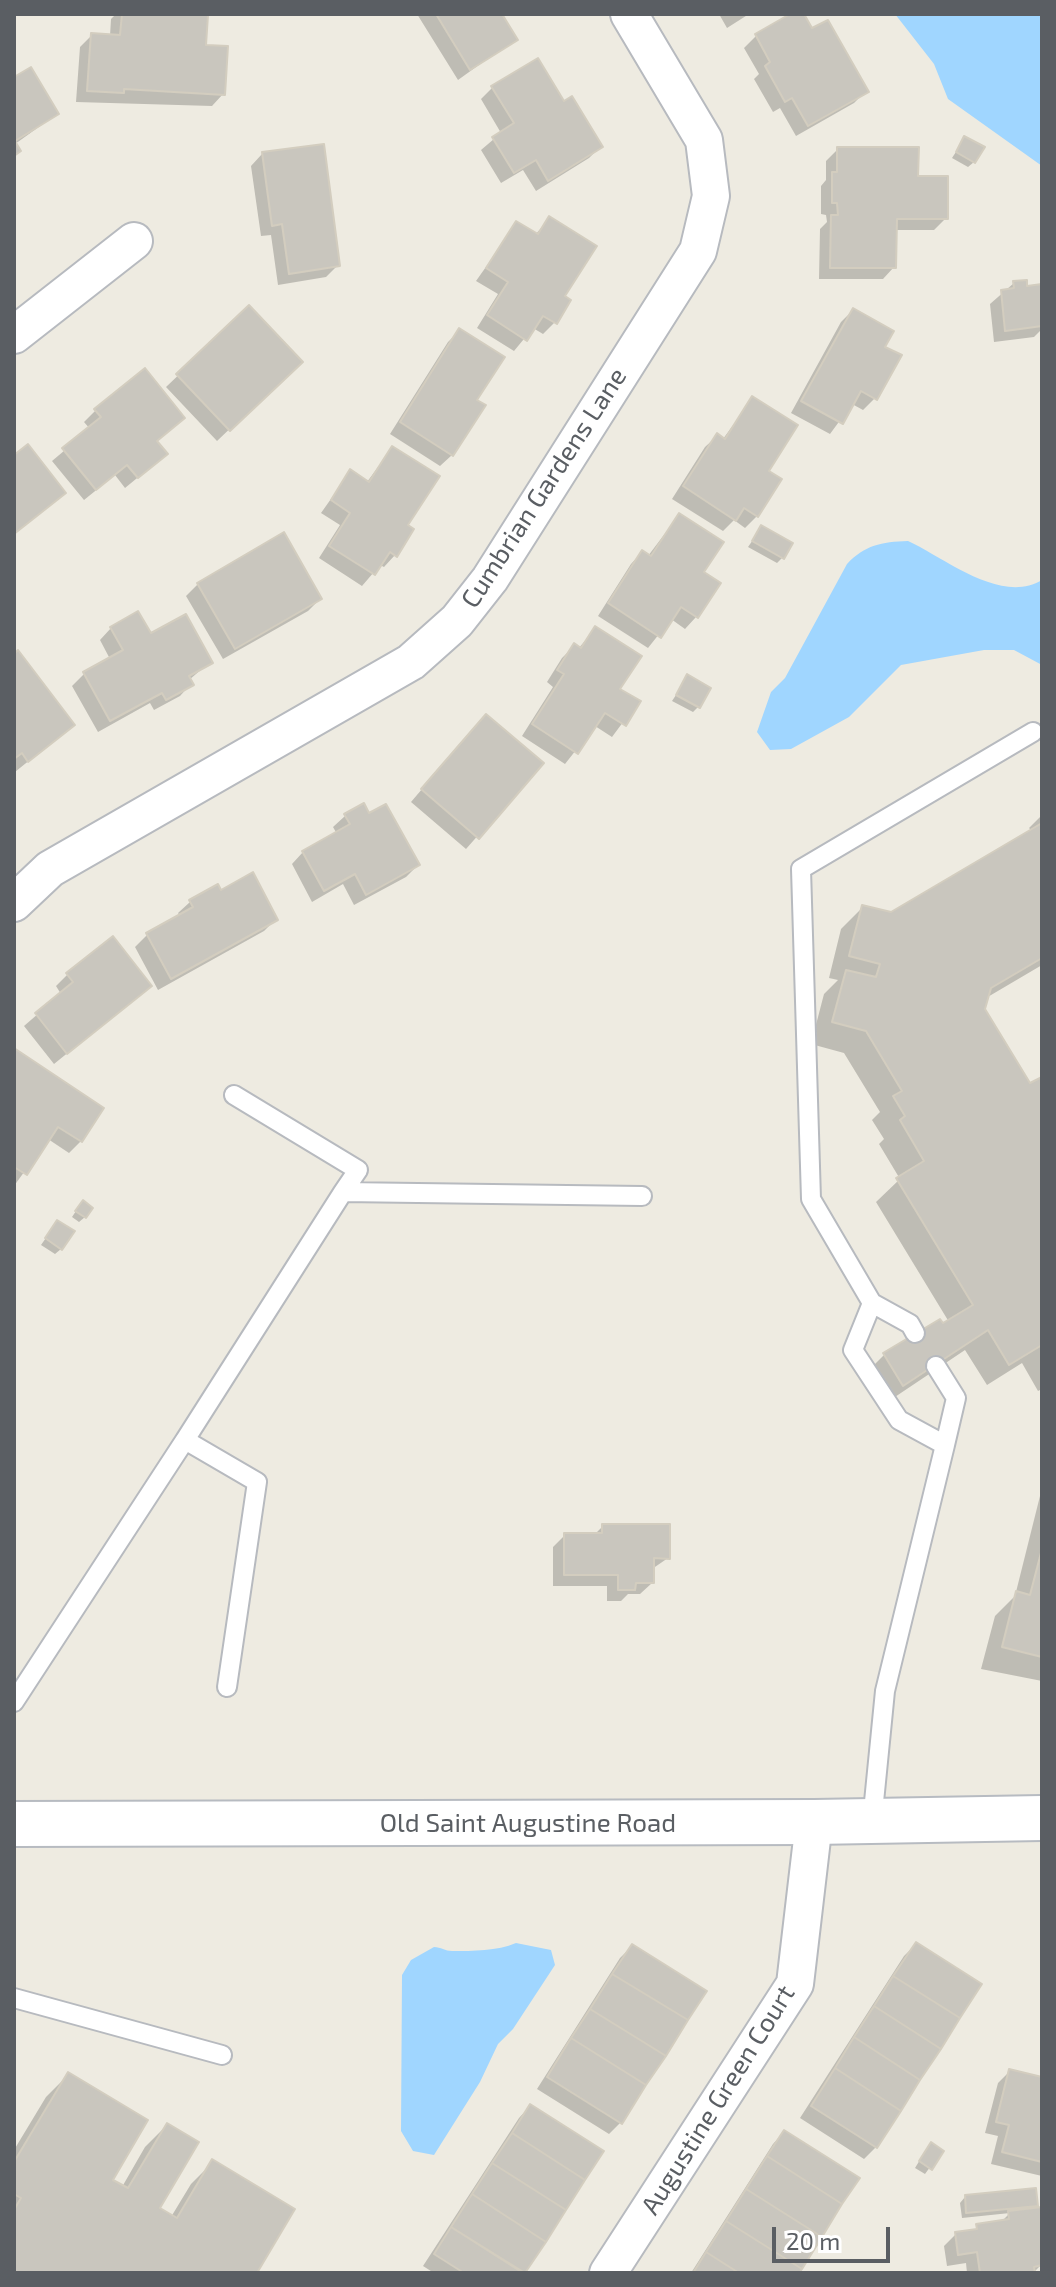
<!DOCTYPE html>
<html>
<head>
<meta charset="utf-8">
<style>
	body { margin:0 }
	#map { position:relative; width:1056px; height:2287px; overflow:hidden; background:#eeebe1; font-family:"Exo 2",sans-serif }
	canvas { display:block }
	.frame { position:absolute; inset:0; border:16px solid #5a5e63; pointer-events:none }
	.scale { position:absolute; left:772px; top:2227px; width:118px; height:36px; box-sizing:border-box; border:4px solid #5a5e63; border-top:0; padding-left:10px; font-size:24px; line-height:28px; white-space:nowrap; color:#5a5e63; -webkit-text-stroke:6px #fff; paint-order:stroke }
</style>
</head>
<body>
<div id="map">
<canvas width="1056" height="2287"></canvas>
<div class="frame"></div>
<div class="scale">20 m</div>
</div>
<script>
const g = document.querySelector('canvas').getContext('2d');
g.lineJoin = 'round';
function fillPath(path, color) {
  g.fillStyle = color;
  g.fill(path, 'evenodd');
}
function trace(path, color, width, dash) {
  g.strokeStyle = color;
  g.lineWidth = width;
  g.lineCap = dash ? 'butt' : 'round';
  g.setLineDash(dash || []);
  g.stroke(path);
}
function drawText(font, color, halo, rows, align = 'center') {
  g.font = font + ' "Exo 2",sans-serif';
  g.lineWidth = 6;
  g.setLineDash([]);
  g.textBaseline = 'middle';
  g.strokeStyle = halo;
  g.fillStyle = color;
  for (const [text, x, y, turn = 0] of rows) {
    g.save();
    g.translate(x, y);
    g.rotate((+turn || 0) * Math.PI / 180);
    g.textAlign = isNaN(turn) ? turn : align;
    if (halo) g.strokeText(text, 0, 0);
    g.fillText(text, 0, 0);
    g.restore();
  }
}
const water = new Path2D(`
	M895,14H1042V166L948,99L934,64Z
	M908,541C945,558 1001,605 1042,580V665L1014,650H984L901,665L849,717L791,749L770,750L757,732L771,692L785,678L847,564C865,545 881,542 908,541Z
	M516,1943L551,1950L555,1965L513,2029L498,2044L480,2082L434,2155L413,2151L401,2131L402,1975L411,1960L434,1947C441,1947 445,1951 452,1951C473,1951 497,1951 516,1943Z`);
const shadow = new Path2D(`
	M116,14H158L223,94L212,106L76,102L80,47L92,35L110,36L111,19Z
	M417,14H500L515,39L458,80Z
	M719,14H749L727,28Z
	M794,14H802L811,31L866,91L854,103L796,136L780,108L773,112L754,79L759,74L744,48L756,36Z
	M14,79L57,114L15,144L14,156Z
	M492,88L564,104L601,146L589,158L536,191L523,170L501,183L481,150L501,133L481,99Z
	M965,138L974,162L968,167L952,158Z
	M838,149L916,178L946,218L934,230H895L894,267L883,279H819L820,229L827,222L826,215L821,214V186L826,180V161Z
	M262,154L338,265L326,277L278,285L271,235L261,236L251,166Z
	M549,219L562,297L555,322L543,334L533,328L514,351L477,328L498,294L476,281L517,223L535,235Z
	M1014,283L1025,288L1042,286V329L1034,337L994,342L990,304Z
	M249,308L300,362L217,441L166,387Z
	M853,310L883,348L875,398L863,410L852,404L830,434L791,413L841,322Z
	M460,330L475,401L452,455L440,466L390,434L448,342Z
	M752,399L766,472L757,516L745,528L734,520L723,531L672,499L705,447L717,436L723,439Z
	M96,410L155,442L153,465L125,488L115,475L84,500L52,461L90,429L84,422Z
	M392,448L405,526L395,555L384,567L380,565L362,586L319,558L340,525L321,513L350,472L367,482Z
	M679,515L701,573L696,617L685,629L671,619L648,648L598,616L631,564L642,552L648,556Z
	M762,527L782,558L777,563L748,547Z
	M283,535L320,599L308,611L223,659L186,596L198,584Z
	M111,628L210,662L189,680L191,684L180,696L154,710L150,703L98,732L72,686L84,674L110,659L100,640Z
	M595,629L617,689L638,702L612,737L595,726L565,764L522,736L553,687L547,682L562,658L574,646L578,649Z
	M14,656L73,725L15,772L14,770Z
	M688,677L698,707L693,712L672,701Z
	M474,728L541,764L466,849L411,802Z
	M1042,815V965L986,998L983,1010L1030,1086L1042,1081V1389L1038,1391L1022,1363L987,1385L965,1350L880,1407L862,1377L884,1355L949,1322L876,1202L900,1179L879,1144L884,1139L872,1120L880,1112L844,1053L811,1044L824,994L838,980L829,978L841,929L863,907L892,914L1032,831L1029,828Z
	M345,816H369L418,865L406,877L354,905L343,884L312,902L292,864L303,852L337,834L333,827Z
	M217,887L220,892L276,919L264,931L158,990L135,947L147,935L180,916L178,913L190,902Z
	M113,939L150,986L54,1064L24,1026L61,994L56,986L67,975Z
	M14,1050L81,1141L69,1153L48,1139L14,1186Z
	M78,1208L85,1217L79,1222L72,1217Z
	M57,1222L61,1249L55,1254L41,1245Z
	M1042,1488V1681L981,1669L995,1616L1015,1596Z
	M603,1526L668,1558L652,1569V1583L640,1594H628L621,1601H607V1586H553V1547L565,1535H594Z
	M916,1944L876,2147L864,2159L800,2118L904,1956Z
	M632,1946L620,2123L609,2134L537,2089L620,1958Z
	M1010,2071L1042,2079V2176L991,2164L998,2136L985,2133L998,2083Z
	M68,2075L110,2180L122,2187L145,2147L167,2125L157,2209L171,2217L191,2184L213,2162L254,2273H14V2150L46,2097Z
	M530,2106L602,2152L523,2273H434L423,2266L519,2118Z
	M784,2132L797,2273H691L773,2144Z
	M926,2150L941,2152L925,2174L915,2168Z
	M965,2197L1036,2205L1031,2210L1042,2209V2264L1033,2273H967L966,2263L947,2266L944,2246L956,2234L1000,2223L1010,2213L962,2218L960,2203Z`);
const building = new Path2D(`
	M122,14L208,15L206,45L228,46L225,95L124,89V93L87,91L91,33L120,35Z
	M436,14H502L518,40L470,70Z
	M790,14H804L812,28L828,20L869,92L808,126L792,98L785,102L765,66L770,62L755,34Z
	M538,58L564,101L572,96L603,147L548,181L536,160L514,173L492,137L514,123L491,86Z
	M31,67L59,114L15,141L21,151L14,156V77Z
	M964,136L985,147L975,163L956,152Z
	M324,144L340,266L289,274L282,224L272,226L262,152Z
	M837,147H919L918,176H948V219H897L896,268H830L831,215H838L837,203H832V172H837Z
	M549,216L597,246L565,296L571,300L557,324L543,316L527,341L487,315L508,282L486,268L516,221L538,234Z
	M1027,280V286L1042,284V326L1005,331L1001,290L1014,288L1013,281Z
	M249,305L303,362L230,431L176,374Z
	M853,308L894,331L885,347L902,355L877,400L861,391L843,424L801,401Z
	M459,328L505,357L477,400L486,405L453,456L400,422Z
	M145,368L185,418L157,441L168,454L138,478L127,465L96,490L62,448L101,417L94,409Z
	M752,396L798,425L769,471L782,479L758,517L744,508L736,521L683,486L717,433L725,439Z
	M28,444L66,493L14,534V455Z
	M392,446L440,476L408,525L414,529L397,557L390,552L375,575L329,546L350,513L331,500L350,469L369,482Z
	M679,513L724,542L704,572L721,583L698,618L681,607L661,638L608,603L642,550L651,556Z
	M761,525L793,543L784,559L752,541Z
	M284,532L322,599L235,649L197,583Z
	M138,611L151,633L186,614L213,663L189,676L194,685L166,700L162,693L110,721L83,672L123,650L110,627Z
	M595,626L642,656L620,689L641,701L626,726L605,713L578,754L532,724L564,674L557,670L574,643L581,648Z
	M18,650L75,725L28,762L22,753L14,759V654Z
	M687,674L711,688L700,708L676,695Z
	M486,714L544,763L479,839L421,789Z
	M364,803L369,813L386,804L420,865L366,895L355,874L324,891L302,851L350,824L344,814Z
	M1042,823V958L991,988L985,1009L1030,1083L1042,1077V1345L1009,1365L988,1330L903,1386L883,1353L940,1319L943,1323L973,1305L896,1178L924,1161L900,1120L905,1116L893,1096L902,1091L866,1031L832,1022L846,970L876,977L880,964L849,956L862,905L891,912Z
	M253,872L278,920L171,979L146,933L193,907L189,900L218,884L221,890Z
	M113,936L152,986L67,1054L35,1013L73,982L66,973Z
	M14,1048L104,1108L82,1142L58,1127L27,1175L14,1167Z
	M83,1200L93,1208L86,1218L75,1211Z
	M57,1220L75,1231L62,1250L45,1238Z
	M602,1524H670V1559L654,1558V1583H636L635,1590H618V1575H564V1533H602Z
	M1042,1549V1657L1002,1647L1016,1591L1030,1595Z
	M916,1942L982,1984L960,2018L893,1976Z
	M632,1944L707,1991L688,2020L612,1974Z
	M612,1974L688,2020L666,2056L590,2009Z
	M893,1976L960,2018L941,2049L874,2006Z
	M874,2006L941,2049L920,2080L854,2037Z
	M590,2009L666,2056L646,2085L571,2038Z
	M854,2037L920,2080L901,2111L835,2068Z
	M571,2038L646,2085L622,2124L547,2077Z
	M835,2068L901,2111L877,2148L811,2106Z
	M1009,2069L1042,2077V2162L1002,2152L1009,2125L996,2122Z
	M68,2072L148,2120L113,2180L128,2188L167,2123L199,2142L160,2208L177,2218L212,2159L295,2209L257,2273H14V2210L21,2198L14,2194V2162Z
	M530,2104L604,2151L585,2180L512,2133Z
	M784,2130L860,2178L842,2204L767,2156Z
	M512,2133L585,2180L566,2210L492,2163Z
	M931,2142L944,2151L932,2170L919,2161Z
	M767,2156L842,2204L822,2237L746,2189Z
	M492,2163L566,2210L546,2242L472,2194Z
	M1036,2188L1038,2206L966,2213L965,2195Z
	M746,2189L822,2237L802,2269L726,2221Z
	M472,2194L546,2242L525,2273L451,2227Z
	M1042,2207V2265L1034,2267L1035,2273H980L977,2252L958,2255L955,2232L977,2229L976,2224L1009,2219L1008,2211Z
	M726,2221L802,2269L799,2273H739L706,2252Z
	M451,2227L523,2273H464L434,2254Z
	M706,2252L739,2273H693Z`);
const service = new Path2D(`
	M234,1095L358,1170L343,1192
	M872,1303L910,1324L915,1333
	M936,1366L956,1398L945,1445
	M227,1687L257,1482L185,1440L343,1192L642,1196
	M14,1702L185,1440
	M872,1822L885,1691L945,1445L899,1420L853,1350L872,1303L811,1199L801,869L1033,732
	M14,1998L222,2055`);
const minor = new Path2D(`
	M14,335L134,241
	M14,903L50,869L411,662L457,621L490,579L698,251L711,196L704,140L629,14
	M608,2273L795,1984L814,1822`);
const secondary = new Path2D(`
	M14,1824L814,1822L1042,1818`);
const streetNames = [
	["Cumbrian Gardens Lane",544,488,-57],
	["Old Saint Augustine Road",528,1823],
	["Augustine Green Court",718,2100,-58]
];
fillPath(water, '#a0d6ff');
fillPath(shadow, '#0003');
fillPath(building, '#c9c6be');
trace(building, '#d3cdbf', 2);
trace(service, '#b7babf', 22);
trace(minor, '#b7babf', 40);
trace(secondary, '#b7bbc1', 48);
trace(service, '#fff', 18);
trace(minor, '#fff', 36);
trace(secondary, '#fff', 44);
drawText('26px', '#5a5e63', '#fff', streetNames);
</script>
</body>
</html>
